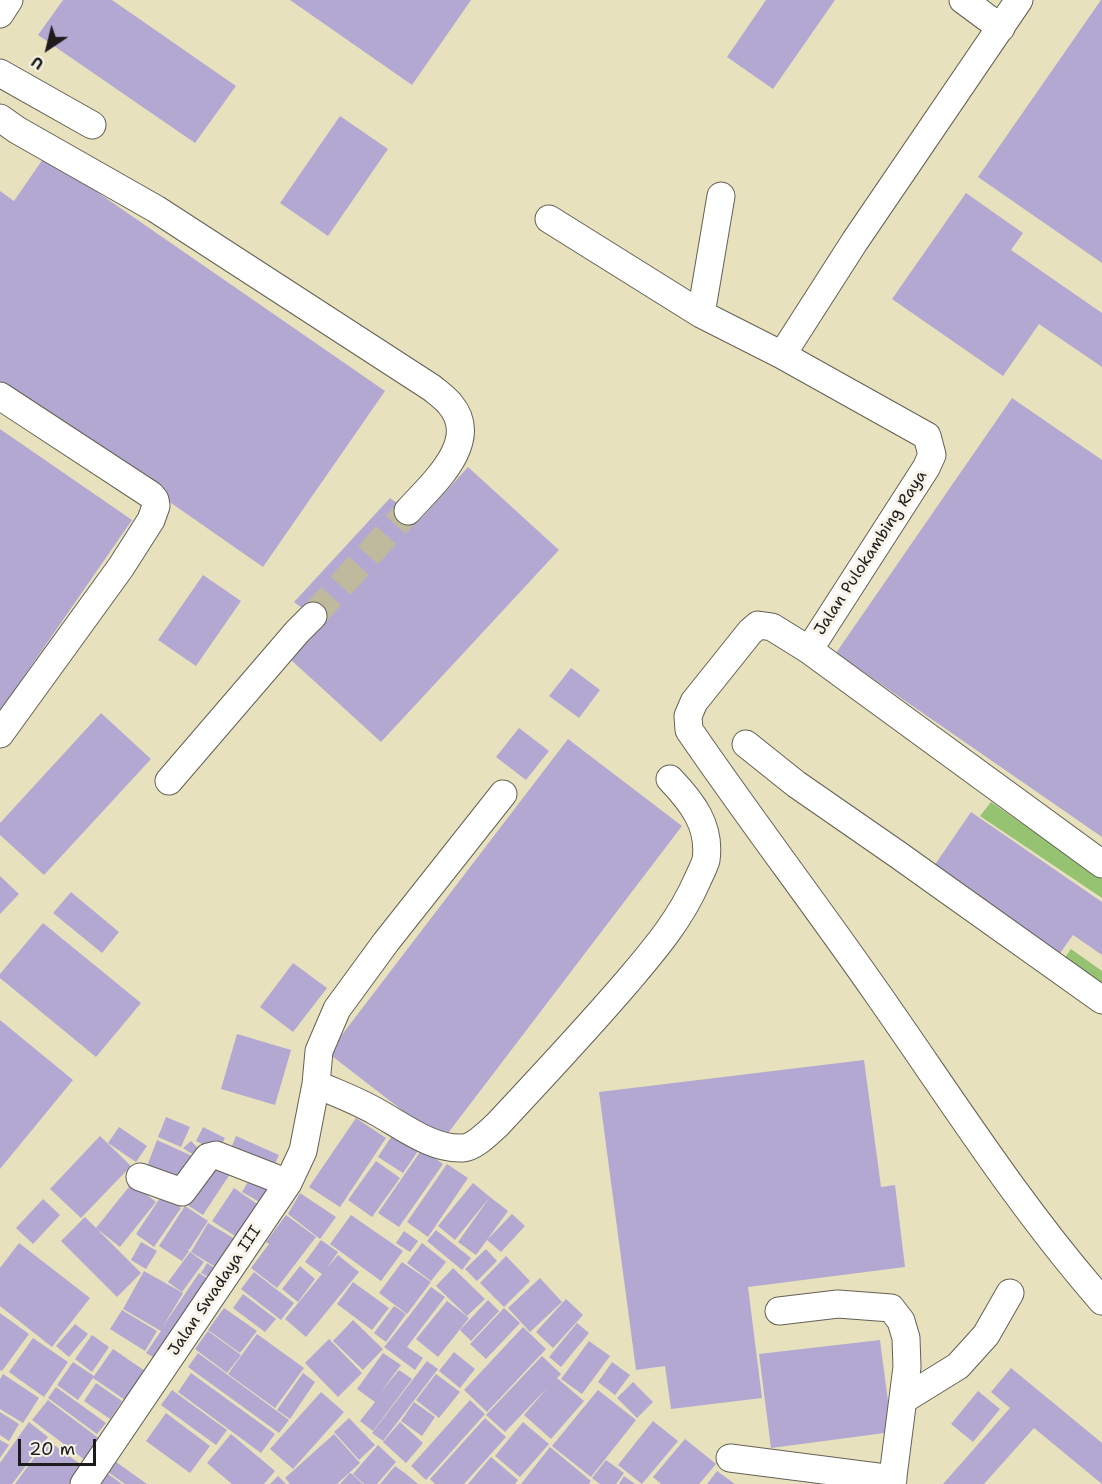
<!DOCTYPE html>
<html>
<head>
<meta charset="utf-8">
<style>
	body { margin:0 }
	#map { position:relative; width:1102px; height:1484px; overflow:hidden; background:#e8e1be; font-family:"Shantell Sans",sans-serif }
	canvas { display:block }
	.north { position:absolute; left:18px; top:18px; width:60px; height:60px; -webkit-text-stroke:4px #f7f3e8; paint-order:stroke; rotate:215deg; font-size:16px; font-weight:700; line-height:24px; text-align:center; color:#1c1c1c }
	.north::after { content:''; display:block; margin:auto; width:21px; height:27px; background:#1c1c1c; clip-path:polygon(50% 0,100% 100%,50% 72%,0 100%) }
	.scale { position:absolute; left:18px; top:1439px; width:78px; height:27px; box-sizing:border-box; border:3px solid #1c1c1c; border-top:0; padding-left:8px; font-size:18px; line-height:21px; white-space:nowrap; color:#1c1c1c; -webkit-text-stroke:4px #f7f3e8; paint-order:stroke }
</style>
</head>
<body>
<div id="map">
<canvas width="1102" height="1484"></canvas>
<div class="north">U</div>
<div class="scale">20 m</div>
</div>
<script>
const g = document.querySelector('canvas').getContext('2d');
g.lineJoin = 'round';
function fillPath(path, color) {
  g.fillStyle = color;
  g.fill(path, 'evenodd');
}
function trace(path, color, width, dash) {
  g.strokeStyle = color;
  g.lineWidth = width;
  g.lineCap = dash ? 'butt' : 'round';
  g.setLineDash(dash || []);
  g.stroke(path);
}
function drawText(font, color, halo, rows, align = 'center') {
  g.font = font + ' "Shantell Sans",sans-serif';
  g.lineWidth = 6;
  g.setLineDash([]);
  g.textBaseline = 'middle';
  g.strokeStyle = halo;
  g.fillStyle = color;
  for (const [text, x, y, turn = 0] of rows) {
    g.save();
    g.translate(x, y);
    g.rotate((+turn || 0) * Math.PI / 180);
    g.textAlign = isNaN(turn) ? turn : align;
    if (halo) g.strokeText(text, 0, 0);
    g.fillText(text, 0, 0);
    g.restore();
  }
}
const green = new Path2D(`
	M991,802L1102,879V898L980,816Z
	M1071,949L1102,971V994L1059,966Z`);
const building = new Path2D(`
	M63,0H112L236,86L195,143L38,35Z
	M290,0H471L412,85Z
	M766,0H835L773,89L727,57Z
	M1101,0H1102V263L978,177Z
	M340,116L388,149L328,236L280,203Z
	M45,156L385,391L263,567L0,384V191L14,201Z
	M966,193L1023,233L1011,250L1102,313V367L1039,324L1003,376L892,299Z
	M1012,398L1102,460V837L836,653Z
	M0,429L132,520L0,711Z
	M468,467L559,550L381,742L290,659L313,616L294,602L390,498L408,511L417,523Z
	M203,575L241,601L196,666L158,640Z
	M571,668L600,690L579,718L549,696Z
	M101,713L151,759L44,875L0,835V823Z
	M519,728L549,751L526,780L496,757Z
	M568,739L682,826L442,1141L328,1053Z
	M971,812L1102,902V955L1073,935L1058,956L932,869Z
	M0,876L19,894L0,914Z
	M71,892L119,932L102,953L53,913Z
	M43,923L141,1003L96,1057L0,978V974Z
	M293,963L327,988L293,1032L260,1007Z
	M0,1020L73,1080L0,1169Z
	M237,1034L291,1050L275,1105L221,1089Z
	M864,1060L881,1187L895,1185L905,1267L748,1287L762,1398L671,1409L665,1366L636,1370L599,1092Z
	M166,1117L190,1127L181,1147L158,1137Z
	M356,1118L386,1138L340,1207L309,1187Z
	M119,1127L147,1146L136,1162L108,1143Z
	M203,1127L225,1138L218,1152L196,1141Z
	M393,1134L418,1151L403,1173L378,1157Z
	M100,1136L131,1166L81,1218L50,1189Z
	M236,1136L279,1155L271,1172L229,1153Z
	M157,1140L201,1160L182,1184L146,1169Z
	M191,1141L201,1151L195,1156L183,1148Z
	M422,1149L443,1164L399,1227L378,1213Z
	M215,1160L232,1171L203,1215L186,1204Z
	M376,1161L400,1178L372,1217L348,1200Z
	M447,1164L468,1178L428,1237L407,1222Z
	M252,1175L273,1187L263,1204L242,1192Z
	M132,1183L156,1202L120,1247L96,1228Z
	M473,1183L490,1197L455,1240L438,1226Z
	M234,1188L263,1208L241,1240L212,1221Z
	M300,1193L336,1217L320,1239L288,1214Z
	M162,1195L181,1208L154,1247L136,1234Z
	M490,1197L508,1211L476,1255L458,1242Z
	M43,1199L60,1215L33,1244L16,1228Z
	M185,1206L208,1221L189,1250L186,1249L189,1251L182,1261L159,1246Z
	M512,1214L525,1226L501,1252L487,1240Z
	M286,1215L316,1237L277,1288L251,1268L269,1244L266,1242Z
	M351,1215L403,1251L381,1281L330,1244Z
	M85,1217L141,1273L117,1297L61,1241Z
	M208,1223L240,1242L222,1271L191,1252Z
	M436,1230L471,1258L462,1270L427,1241Z
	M404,1231L418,1241L410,1252L396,1243Z
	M321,1240L338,1252L327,1268L338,1255L359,1272L306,1337L285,1319L322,1274L305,1262Z
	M141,1242L157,1251L146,1269L131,1260Z
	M19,1243L90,1298L52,1347L0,1306V1268Z
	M422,1243L446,1262L431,1281L407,1263Z
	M486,1249L497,1261L477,1281L465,1269Z
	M190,1252L204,1262L182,1292L168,1282Z
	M506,1256L530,1281L504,1307L480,1283Z
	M402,1262L431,1282L407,1314L379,1293Z
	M207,1263L221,1272L216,1281L201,1273Z
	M300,1266L315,1279L298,1302L282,1289Z
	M453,1268L485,1299L467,1316L436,1286Z
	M144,1271L183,1293L162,1328L199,1273L215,1283L162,1362L146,1353L161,1331L123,1309Z
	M254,1272L294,1303L281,1320L241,1289Z
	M540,1278L562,1302L530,1332L508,1308Z
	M353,1282L389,1308L372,1330L337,1304Z
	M431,1287L445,1297L407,1347L423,1358L415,1370L384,1347L409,1316L411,1317L409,1316Z
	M243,1294L276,1319L265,1332L233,1308Z
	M566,1299L583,1315L553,1348L536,1332Z
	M488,1300L499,1311L471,1341L460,1330Z
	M447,1301L469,1318L438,1357L416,1339Z
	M394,1306L406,1314L386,1342L374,1333Z
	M224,1308L257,1331L240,1353L208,1330Z
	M504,1308L520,1323L486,1359L470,1344Z
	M122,1310L157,1331L145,1351L110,1329Z
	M0,1313L29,1334L2,1371L0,1370Z
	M353,1320L383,1349L363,1370L333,1341Z
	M577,1323L589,1333L561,1367L549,1357Z
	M75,1324L88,1334L69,1357L56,1346Z
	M523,1327L546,1349L487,1412L464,1390Z
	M208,1331L241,1355L227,1373L195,1349Z
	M257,1334L304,1368L275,1408L228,1374Z
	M92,1335L109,1347L92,1372L75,1359Z
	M33,1338L68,1362L44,1397L9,1372Z
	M329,1339L362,1373L338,1397L305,1363Z
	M880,1340L892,1432L771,1448L759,1354Z
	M589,1341L610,1356L582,1394L561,1379Z
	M113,1349L148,1373L128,1402L93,1378L78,1400L57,1385L73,1362L94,1376Z
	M454,1352L475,1369L460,1388L439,1371Z
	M198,1353L289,1420L279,1433L188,1367Z
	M383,1353L401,1365L380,1393L399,1370L412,1379L373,1431L360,1421L375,1402L357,1389Z
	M542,1356L561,1374L557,1378L584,1401L551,1439L524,1415L548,1387L505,1432L486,1415Z
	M427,1361L438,1369L383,1441L372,1433Z
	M612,1362L630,1375L615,1395L598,1382Z
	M1011,1368L1102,1443V1484L1034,1428L984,1484H943L1010,1408L991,1392Z
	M191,1373L275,1434L261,1453L178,1392Z
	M303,1373L315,1382L290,1419L277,1410Z
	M3,1374L39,1398L23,1423L0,1409V1379Z
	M436,1374L460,1392L439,1418L416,1400Z
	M633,1382L653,1402L637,1418L617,1398Z
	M96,1383L122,1401L110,1419L84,1401Z
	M56,1387L106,1423L97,1434L48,1398Z
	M172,1390L227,1430L216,1445L161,1405Z
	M598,1390L636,1420L591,1477L552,1446Z
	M978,1391L1000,1409L973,1442L951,1424Z
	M321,1392L344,1412L293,1469L270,1449Z
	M48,1400L101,1440L85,1460L32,1420Z
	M470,1400L485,1414L426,1480L411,1466Z
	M414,1402L435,1417L422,1436L401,1421Z
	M0,1412L19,1424L9,1441L0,1435Z
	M166,1413L210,1446L190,1473L146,1441Z
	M349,1418L375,1445L359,1460L334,1432Z
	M485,1418L506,1437L464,1484H435L430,1479Z
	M653,1421L678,1441L642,1484L618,1465Z
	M29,1422L48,1437L12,1484H0V1463Z
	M400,1422L423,1443L406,1463L383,1442Z
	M523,1422L549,1444L520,1477L495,1456Z
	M231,1434L275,1471L264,1484H232L207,1463Z
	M334,1434L360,1463L337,1484H290L285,1478Z
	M685,1439L716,1464L699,1484H661L653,1477Z
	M0,1440L9,1445L0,1458Z
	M47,1440L83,1466L70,1484H15Z
	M378,1445L396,1462L377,1484H364L353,1474Z
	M550,1447L591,1481L589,1484H521Z
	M109,1457L147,1484H125L101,1467Z
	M491,1457L518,1480L515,1484H468Z
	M606,1460L624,1473L616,1484H600L592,1478Z
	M395,1466L406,1474L418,1484H380Z
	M101,1469L122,1484H91Z
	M717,1471L735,1484H707Z
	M350,1473L352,1474L363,1484H340Z
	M278,1476L286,1484H270Z
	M624,1476L635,1484H619Z`);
const minorTunnel = new Path2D(`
	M313,616L408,511`);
const minor = new Path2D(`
	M963,0L1001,28
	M1019,0L855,241L782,355L927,436L932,455L926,468L809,650L1102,864
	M0,14L9,0
	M0,73L92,125
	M0,118L17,130L156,209L432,388C438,393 445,398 450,404C482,442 432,484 408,511
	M721,196L701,314L782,355
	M549,219L701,314
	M0,396L151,495L155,500L156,506L151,520L121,567L0,734
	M809,650L772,627L758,625L750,632L694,702L688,716L689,730C750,819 815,904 877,993C950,1097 1018,1205 1102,1301
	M746,744L796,784L897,854L1102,1000
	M169,781L297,632L313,616
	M316,1084C336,1093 356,1100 375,1111C401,1125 432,1150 463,1148C475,1147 489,1132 497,1125C541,1078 585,1031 627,982C654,950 680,920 697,881C700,874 704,867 706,860C711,826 692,802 670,779
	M140,1177L182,1192L208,1157L216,1155L288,1183
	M779,1311L838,1304L891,1308L901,1321L906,1338L907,1367L892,1484
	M903,1400L958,1366L986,1335L1010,1293
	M730,1458L893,1479
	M84,1484L288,1183L303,1151L316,1084L319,1051L337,1009L386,942L503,794`);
const streetNames = [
	["Jalan Pulokambing Raya",871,553,-57],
	["Jalan Swadaya III",215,1291,-56]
];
fillPath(green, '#95c372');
fillPath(building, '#b3a8d2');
trace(minorTunnel, '#bfba9e', 27, [27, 14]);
trace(minor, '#636155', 29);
trace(minor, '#fff', 27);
drawText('16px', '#1c1c1c', '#f7f3e8', streetNames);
</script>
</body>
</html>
